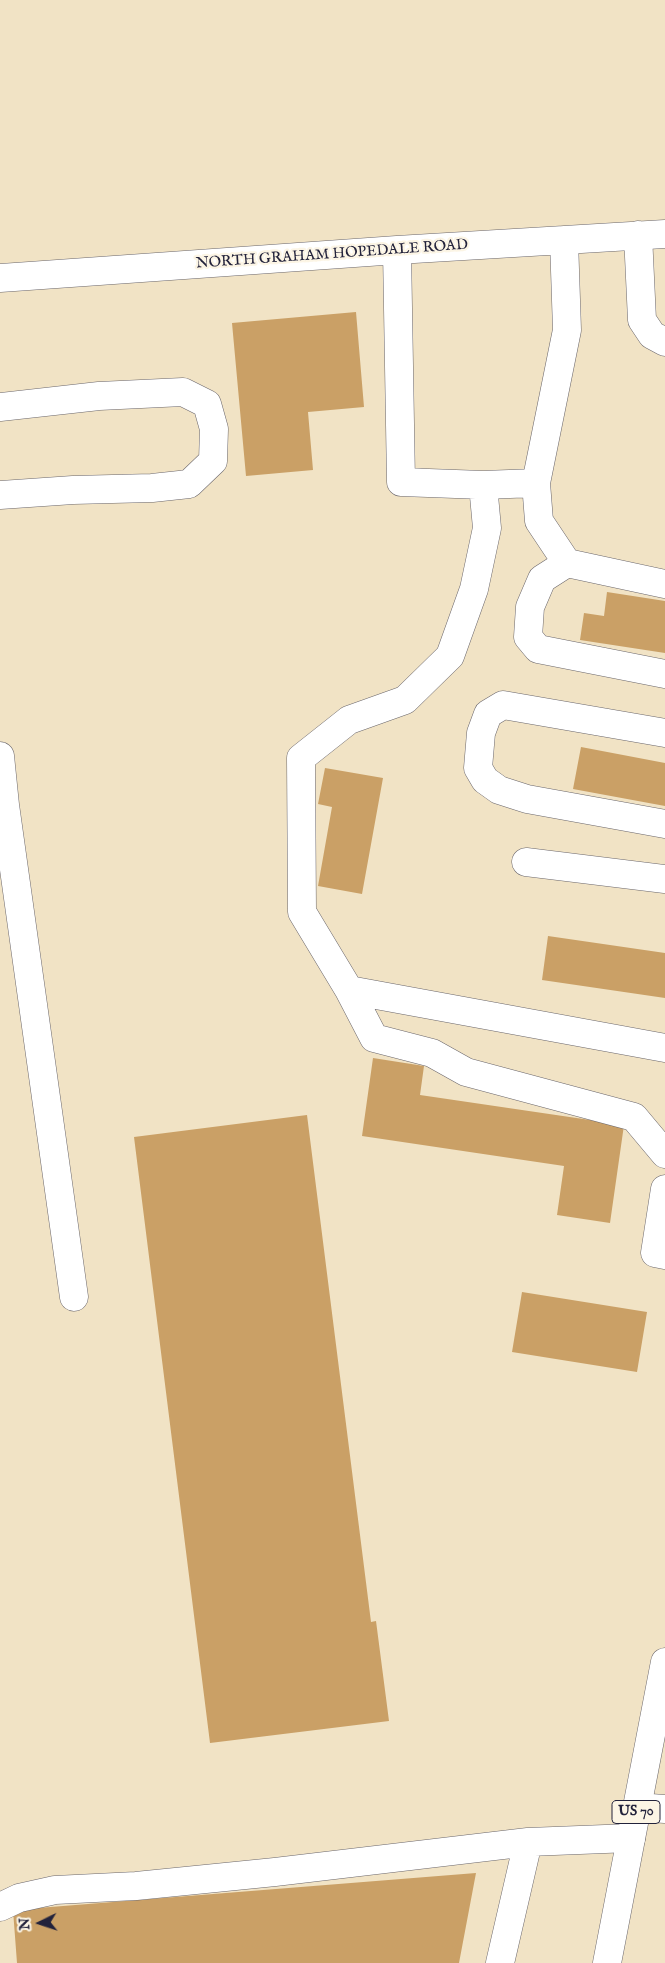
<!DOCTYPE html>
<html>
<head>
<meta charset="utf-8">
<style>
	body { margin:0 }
	#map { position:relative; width:665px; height:1963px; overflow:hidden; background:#f1e3c5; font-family:"IM FELL English",serif }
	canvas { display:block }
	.north { position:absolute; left:15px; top:1898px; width:50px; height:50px; -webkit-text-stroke:4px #fcf5e5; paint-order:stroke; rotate:266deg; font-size:14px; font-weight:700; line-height:20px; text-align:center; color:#22223b }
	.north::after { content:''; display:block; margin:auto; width:18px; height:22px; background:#22223b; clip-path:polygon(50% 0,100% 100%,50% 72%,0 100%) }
</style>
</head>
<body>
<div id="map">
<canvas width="665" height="1963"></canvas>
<div class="north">N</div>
</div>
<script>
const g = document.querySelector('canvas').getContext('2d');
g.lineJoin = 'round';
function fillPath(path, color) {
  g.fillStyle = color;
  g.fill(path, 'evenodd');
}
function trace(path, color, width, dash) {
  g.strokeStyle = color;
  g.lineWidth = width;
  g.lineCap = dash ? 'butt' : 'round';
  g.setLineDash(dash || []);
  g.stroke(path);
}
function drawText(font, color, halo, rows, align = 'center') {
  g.font = font + ' "IM FELL English",serif';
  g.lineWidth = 4.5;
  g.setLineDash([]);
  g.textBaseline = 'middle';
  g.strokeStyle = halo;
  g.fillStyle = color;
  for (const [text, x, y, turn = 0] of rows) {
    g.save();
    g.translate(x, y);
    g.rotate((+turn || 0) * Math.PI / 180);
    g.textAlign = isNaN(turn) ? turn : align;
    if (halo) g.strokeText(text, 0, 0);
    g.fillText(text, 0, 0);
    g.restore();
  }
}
const building = new Path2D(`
	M356,312L364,407L308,412L313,470L246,476L232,323Z
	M607,592L665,601V653L580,640L584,613L604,616Z
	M581,747L665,763V806L573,789Z
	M325,768L383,778L362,894L318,886L332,807L318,804Z
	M548,936L665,953V998L542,980Z
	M373,1058L424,1066L420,1095L624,1125L610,1223L557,1215L564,1166L362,1136Z
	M307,1115L371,1622L376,1621L389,1721L210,1743L134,1137Z
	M522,1292L647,1312L637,1372L512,1352Z
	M476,1873L459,1963H17L13,1910Z`);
const minor = new Path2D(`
	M638,235L642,320L652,335L665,342
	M564,240L567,330L536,483L539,521L567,563L665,584
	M397,250L401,482L483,485L487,528L474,589L450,656L405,700L349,720L301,758L302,912L349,990L665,1048
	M0,278L397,250L665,234
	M0,407L99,396L183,392L207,404L214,429L213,461L189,484L152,488L73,490L0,495
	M483,485L536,483
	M567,563L542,579L530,607L528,637L538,649L665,674
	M665,733L503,705L488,714L481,733L478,768L485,780L499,790L527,799L665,824
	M0,756L5,805L74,1297
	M526,862L665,879
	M349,990L374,1038L432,1053L466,1072L634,1117L665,1154
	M665,1189L655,1253L665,1255
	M637,1807L665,1809
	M0,1907L19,1898L55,1890L136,1886L275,1872L528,1842L631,1838
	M500,1963L528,1842`);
const major = new Path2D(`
	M607,1963L665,1662`);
const shields = [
	[636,1812,48]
];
const shieldNames = [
	["US 70",636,1812]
];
const streetNames = [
	["NORTH GRAHAM HOPEDALE ROAD",332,255,-4]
];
fillPath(building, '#caa066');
trace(minor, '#6a666b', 29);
trace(major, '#6a666b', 29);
trace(minor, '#fff', 28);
trace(major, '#fff', 28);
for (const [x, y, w] of shields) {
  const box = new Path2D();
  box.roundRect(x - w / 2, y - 11.5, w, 23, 4);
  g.fillStyle = '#fcf5e5';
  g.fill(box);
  trace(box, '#22223b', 1);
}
drawText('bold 14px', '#22223b', null, shieldNames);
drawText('15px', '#22223b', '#fcf5e5', streetNames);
</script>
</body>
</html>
